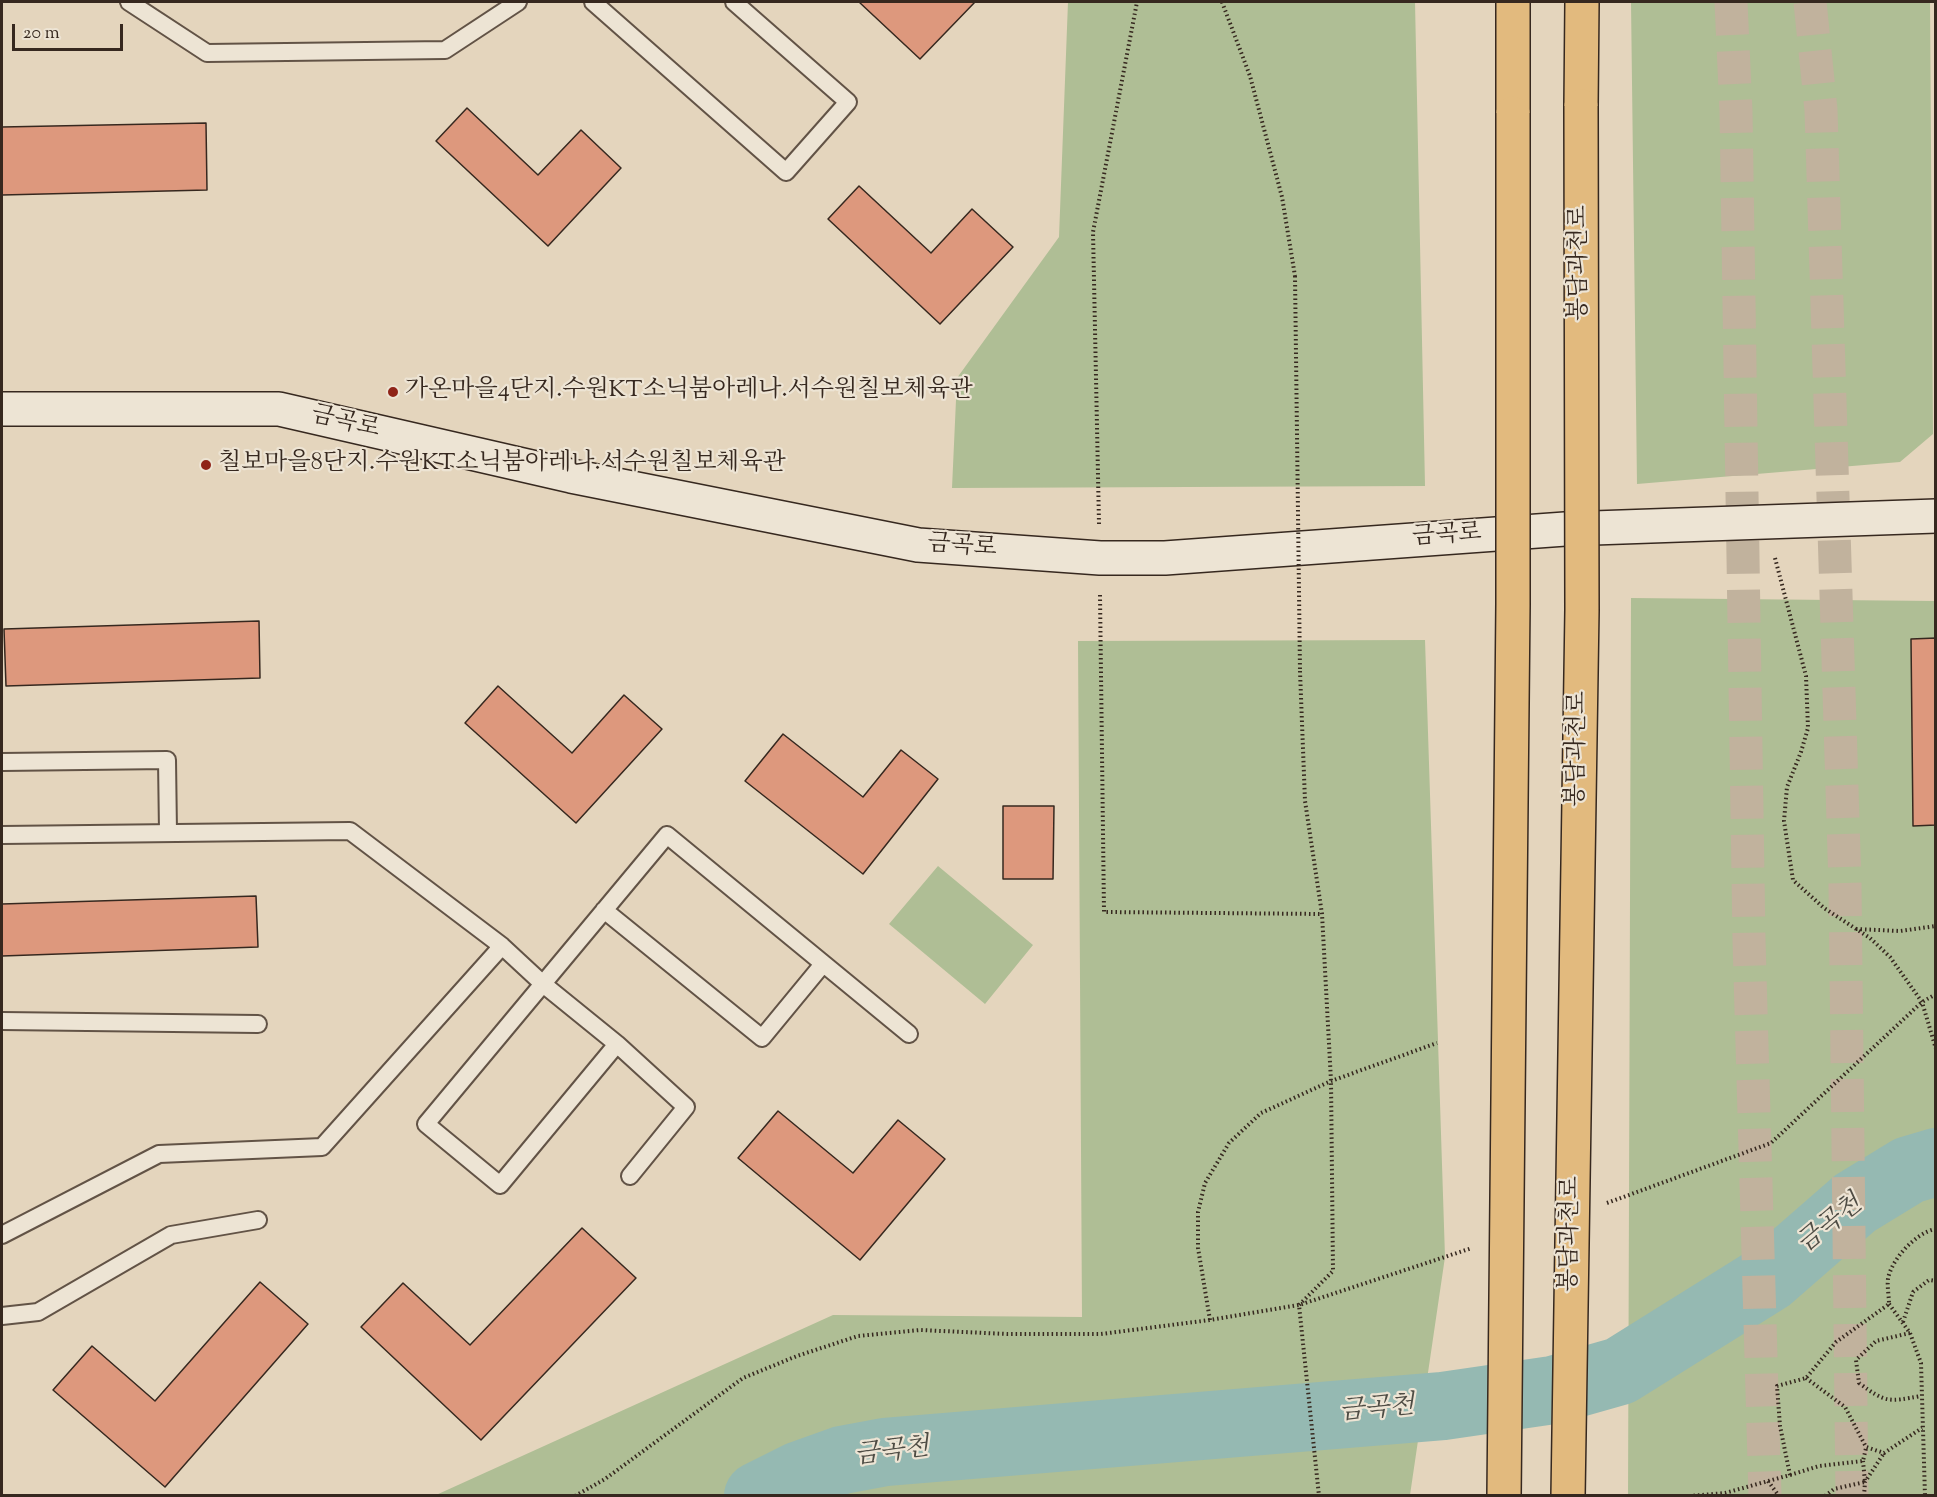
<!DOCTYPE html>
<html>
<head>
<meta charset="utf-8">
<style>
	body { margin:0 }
	#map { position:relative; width:1937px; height:1497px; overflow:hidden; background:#e4d5bd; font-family:"Sorts Mill Goudy",serif }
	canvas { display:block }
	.frame { position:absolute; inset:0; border:3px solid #36281f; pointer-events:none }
	.scale { position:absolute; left:12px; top:24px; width:111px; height:27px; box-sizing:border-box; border:3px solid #36281f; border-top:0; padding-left:8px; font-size:18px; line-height:21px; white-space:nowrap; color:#36281f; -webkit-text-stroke:4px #ede4d4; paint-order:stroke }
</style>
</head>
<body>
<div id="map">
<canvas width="1937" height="1497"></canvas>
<div class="frame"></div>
<div class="scale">20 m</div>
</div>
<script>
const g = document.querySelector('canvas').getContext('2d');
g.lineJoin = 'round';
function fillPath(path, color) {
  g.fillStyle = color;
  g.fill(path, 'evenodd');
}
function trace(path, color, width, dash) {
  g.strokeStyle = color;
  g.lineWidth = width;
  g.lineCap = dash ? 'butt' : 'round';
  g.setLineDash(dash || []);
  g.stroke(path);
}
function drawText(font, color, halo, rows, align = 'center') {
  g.font = font + ' "Sorts Mill Goudy","Noto Serif KR",serif';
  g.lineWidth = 4.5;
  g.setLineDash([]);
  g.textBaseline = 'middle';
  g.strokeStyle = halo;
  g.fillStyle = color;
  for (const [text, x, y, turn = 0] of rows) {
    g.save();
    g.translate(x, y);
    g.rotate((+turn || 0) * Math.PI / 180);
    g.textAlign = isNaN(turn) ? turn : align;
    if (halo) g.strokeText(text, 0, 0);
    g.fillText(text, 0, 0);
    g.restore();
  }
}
const green = new Path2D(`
	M1068,2H1415L1425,486L952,488L957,378L1059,237Z
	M1631,2H1930L1933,434L1900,462L1637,484Z
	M1631,598L1935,601V1495L1628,1496Z
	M1425,640L1445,1257L1410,1495H436L833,1315L1082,1317L1078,641Z
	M938,866L1033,945L985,1004L889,924Z`);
const river = new Path2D(`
	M758,1496L800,1475L842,1460L885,1452L1443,1406L1553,1390L1620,1371L1769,1278L1855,1203L1909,1170L1936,1162`);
const building = new Path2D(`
	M859,2H975L920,59Z
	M467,108L538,175L581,130L621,168L548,246L436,141Z
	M206,123L207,190L2,195V127Z
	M859,186L931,253L972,209L1013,247L940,324L828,219Z
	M259,621L260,678L6,686L4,629Z
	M1936,638V825L1913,826L1911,639Z
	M498,686L572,753L624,695L662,729L576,823L465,723Z
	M783,734L863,797L901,750L938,779L863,874L745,781Z
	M1003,806H1054L1053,879H1003Z
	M256,896L258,947L2,956V904Z
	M778,1111L853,1173L898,1120L945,1159L860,1260L738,1158Z
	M582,1228L636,1278L481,1440L361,1327L403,1283L470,1345Z
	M260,1282L308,1324L165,1487L53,1390L92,1346L155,1401Z`);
const motorwayTunnel = new Path2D(`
	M1731,2L1736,111L1749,940L1765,1496
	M1810,2L1821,110L1845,885L1852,1496`);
const path = new Path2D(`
	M1222,2L1250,76L1282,197L1295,276
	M1099,524L1093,232L1137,2
	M1775,558L1806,676L1808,728L1801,752L1787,787L1784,821L1793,880L1824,908L1870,938L1890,957L1922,1002L1936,1049
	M1100,595L1104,912L1322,914
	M1300,671L1305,801L1322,914L1331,1081L1333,1271L1299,1305L1319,1496
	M1856,929L1900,931L1936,926
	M1607,1203L1771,1143L1922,1002L1936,994
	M1889,1304L1910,1333L1921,1363L1925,1496
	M1210,1320L1198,1248V1212L1205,1183L1229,1143L1261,1113L1331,1081L1437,1043
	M1903,1322L1913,1292L1929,1280L1936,1281
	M1910,1333L1876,1341L1856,1360L1859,1383C1886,1403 1888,1402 1921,1396
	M1806,1378L1845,1407L1866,1447L1884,1453L1922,1428
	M1790,1475L1819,1466L1863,1461L1866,1448
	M1768,1481L1779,1496
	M575,1496L605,1479L743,1378L797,1356L858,1336L920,1330L1007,1334H1101L1210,1320L1299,1305L1472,1248
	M1689,1496L1725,1493L1790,1475L1780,1426L1777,1386L1806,1378L1836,1342L1889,1304C1889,1296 1887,1287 1888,1279C1891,1260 1916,1232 1936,1229
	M1825,1496L1834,1489L1865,1482L1863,1461
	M1864,1496L1865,1482L1884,1453`);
const service = new Path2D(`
	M129,2L207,53L445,50L518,2
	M593,2L786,172L848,102L734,2
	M2,762L167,760L168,832
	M2,835L350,831L502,946L543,984L617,1044L686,1107L630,1176
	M604,910L762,1038L823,964
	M2,1021L258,1024
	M617,1044L500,1185L426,1124L667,835L909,1034
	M2,1235L159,1154L322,1147L502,946
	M2,1316L38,1312L171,1235L258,1220`);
const secondary = new Path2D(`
	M2,409H279L571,476L918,545L1100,558H1165L1565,529L1936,516`);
const trunk = new Path2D(`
	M1581,106L1582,2
	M1513,113V2`);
const pathBridge = new Path2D(`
	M1295,276L1300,671`);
const trunkBridge = new Path2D(`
	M1504,1496L1513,604V113
	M1568,1496L1582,610L1581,106`);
const markers = [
	[393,392,6,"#8f2418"],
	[206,465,6,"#8f2418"]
];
const streetNames = [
	["봉담과천로",1581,263,-90],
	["금곡로",345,424,13],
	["금곡로",1447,537,-4],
	["금곡로",962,548,4],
	["봉담과천로",1579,749,-89],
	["봉담과천로",1572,1234,-89]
];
const poiNames = [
	["가온마을4단지.수원KT소닉붐아레나.서수원칠보체육관",405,392],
	["칠보마을8단지.수원KT소닉붐아레나.서수원칠보체육관",218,465]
];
const waterNames = [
	["금곡천",1831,1226,-39],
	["금곡천",1377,1411,-5],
	["금곡천",892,1454,-7]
];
fillPath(green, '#afbe95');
trace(river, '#95b9b2', 68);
fillPath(building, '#dd987d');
trace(building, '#36281f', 1.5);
trace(motorwayTunnel, '#c1b29d', 33, [33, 16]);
trace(service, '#625346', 20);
trace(secondary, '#36281f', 36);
trace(trunk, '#36281f', 36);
trace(path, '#36281f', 4, [1.5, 3]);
trace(service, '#ede4d4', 16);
trace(secondary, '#ede4d4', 33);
trace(trunk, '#e2ba7e', 33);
trace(trunkBridge, '#36281f', 36, []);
trace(pathBridge, '#36281f', 4, [1.5, 3]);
trace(trunkBridge, '#e2ba7e', 33);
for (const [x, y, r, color] of markers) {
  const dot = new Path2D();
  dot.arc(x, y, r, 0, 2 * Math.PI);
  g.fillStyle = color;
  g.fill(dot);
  trace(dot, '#ede4d4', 2);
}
drawText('24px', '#36281f', '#ede4d4', streetNames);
drawText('24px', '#36281f', '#ede4d4', poiNames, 'left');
drawText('italic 26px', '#4e4c44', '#ede4d4', waterNames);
</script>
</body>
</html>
